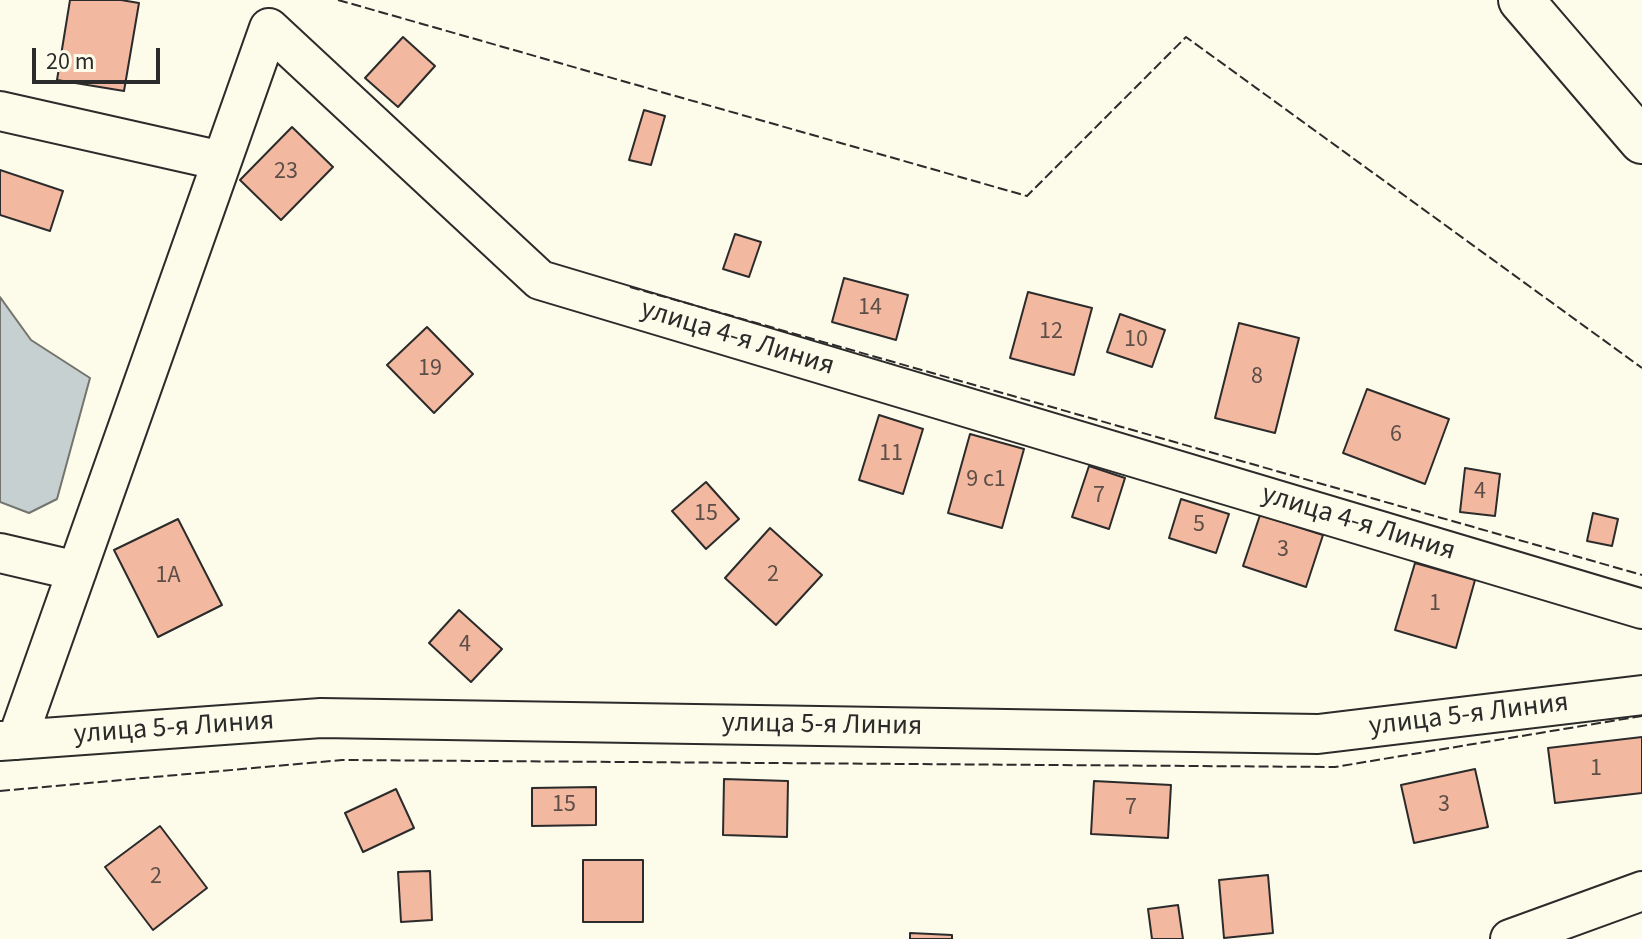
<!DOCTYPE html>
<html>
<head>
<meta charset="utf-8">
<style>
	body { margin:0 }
	#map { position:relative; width:1642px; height:939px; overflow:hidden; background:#fdfbea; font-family:"Source Sans 3",sans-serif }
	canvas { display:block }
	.scale { position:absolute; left:32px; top:48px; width:128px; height:36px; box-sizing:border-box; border:4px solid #2b2b2b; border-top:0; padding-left:10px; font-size:24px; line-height:28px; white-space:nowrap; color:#2b2b2b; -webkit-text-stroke:6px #fdfbea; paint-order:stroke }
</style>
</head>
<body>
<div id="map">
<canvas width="1642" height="939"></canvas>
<div class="scale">20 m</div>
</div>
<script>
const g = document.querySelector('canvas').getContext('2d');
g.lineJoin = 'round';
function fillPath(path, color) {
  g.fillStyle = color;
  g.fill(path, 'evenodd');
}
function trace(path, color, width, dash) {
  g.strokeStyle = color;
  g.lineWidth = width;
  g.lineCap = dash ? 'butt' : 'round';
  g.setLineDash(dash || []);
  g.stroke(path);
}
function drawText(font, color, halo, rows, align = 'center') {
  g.font = font + ' "Source Sans 3",sans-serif';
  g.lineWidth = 6;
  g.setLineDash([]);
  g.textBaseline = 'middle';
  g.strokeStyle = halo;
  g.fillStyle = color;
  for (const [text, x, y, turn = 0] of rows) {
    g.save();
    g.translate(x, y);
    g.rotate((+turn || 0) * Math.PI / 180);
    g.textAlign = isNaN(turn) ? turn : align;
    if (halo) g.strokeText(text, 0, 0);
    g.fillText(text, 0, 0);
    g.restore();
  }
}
const water = new Path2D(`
	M0,297L31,340L90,378L57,499L29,513L0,502Z`);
const building = new Path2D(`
	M70,0H121L139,3L124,91L57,80Z
	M403,37L435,66L398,107L365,78Z
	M644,110L665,116L651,165L629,160Z
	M292,127L333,167L281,220L240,180Z
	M0,170L63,191L50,231L0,215Z
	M735,234L761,242L749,277L723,269Z
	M844,278L908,295L896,340L832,322Z
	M1028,292L1092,308L1074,375L1010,358Z
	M1120,314L1165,330L1152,367L1107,352Z
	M1239,323L1299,338L1275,433L1215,418Z
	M427,327L473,374L434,413L387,365Z
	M1367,389L1449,419L1425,484L1343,453Z
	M879,415L923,429L903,494L859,480Z
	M970,434L1024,449L1002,528L948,513Z
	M1089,466L1125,478L1109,529L1072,517Z
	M1465,468L1500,474L1495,516L1460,512Z
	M706,482L739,519L706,549L672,511Z
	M1181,499L1229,514L1216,553L1169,538Z
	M1593,513L1618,519L1612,546L1587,541Z
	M1260,515L1323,535L1306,587L1243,566Z
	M178,519L222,605L158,637L114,550Z
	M770,528L822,575L776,625L725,578Z
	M1415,563L1475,580L1456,648L1395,630Z
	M459,610L502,649L471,682L429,643Z
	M1642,737V793L1555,803L1548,748Z
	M1475,769L1488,827L1414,843L1401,785Z
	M724,779L788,781L787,837L723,835Z
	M1094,781L1171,785L1168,838L1091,834Z
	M596,787V825L532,826V788Z
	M396,789L414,828L363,852L345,813Z
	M160,826L207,888L153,930L105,867Z
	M583,860H643V922H583Z
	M430,871L432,920L401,922L398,872Z
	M1268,875L1273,933L1224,938L1219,880Z
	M1178,905L1183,939H1152L1148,909Z
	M910,933L952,935V939H910Z`);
const street = new Path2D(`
	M0,111L222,161L269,28L540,280L1642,609
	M0,553L77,571
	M17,740L222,161
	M0,741L321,718L1318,734L1642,695
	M1510,939L1642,891`);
const secondary = new Path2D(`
	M1521,0L1642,141`);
const fence = new Path2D(`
	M338,0L1027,196L1186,37L1642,368
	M630,287L1642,575
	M0,791L342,760L1335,767L1642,716`);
const numberNames = [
	["23",286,173],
	["14",870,309],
	["12",1051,333],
	["10",1136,341],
	["19",430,370],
	["8",1257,378],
	["6",1396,436],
	["11",891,455],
	["9 с1",986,481],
	["4",1480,493],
	["7",1099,497],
	["15",706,515],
	["5",1199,526],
	["3",1283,551],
	["2",773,576],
	["1А",168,577],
	["1",1435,605],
	["4",465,646],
	["1",1596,770],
	["15",564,806],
	["3",1444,806],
	["7",1131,809],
	["2",156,878]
];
const streetNames = [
	["улица 4-я Линия",737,339,17],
	["улица 4-я Линия",1358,524,17],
	["улица 5-я Линия",1469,716,-7],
	["улица 5-я Линия",822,726,1],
	["улица 5-я Линия",174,729,-4]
];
fillPath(water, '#c7d0d0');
trace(water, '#74746e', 2);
fillPath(building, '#f2b8a0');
trace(building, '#2b2b2b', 2);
trace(street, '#2b2b2b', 42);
trace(secondary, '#2b2b2b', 48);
trace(street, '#fdfbea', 38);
trace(secondary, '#fdfbea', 44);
trace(fence, '#2b2b2b', 2, [10, 4]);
drawText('24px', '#5d4e48', null, numberNames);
drawText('28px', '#2b2b2b', '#fdfbea', streetNames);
</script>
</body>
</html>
